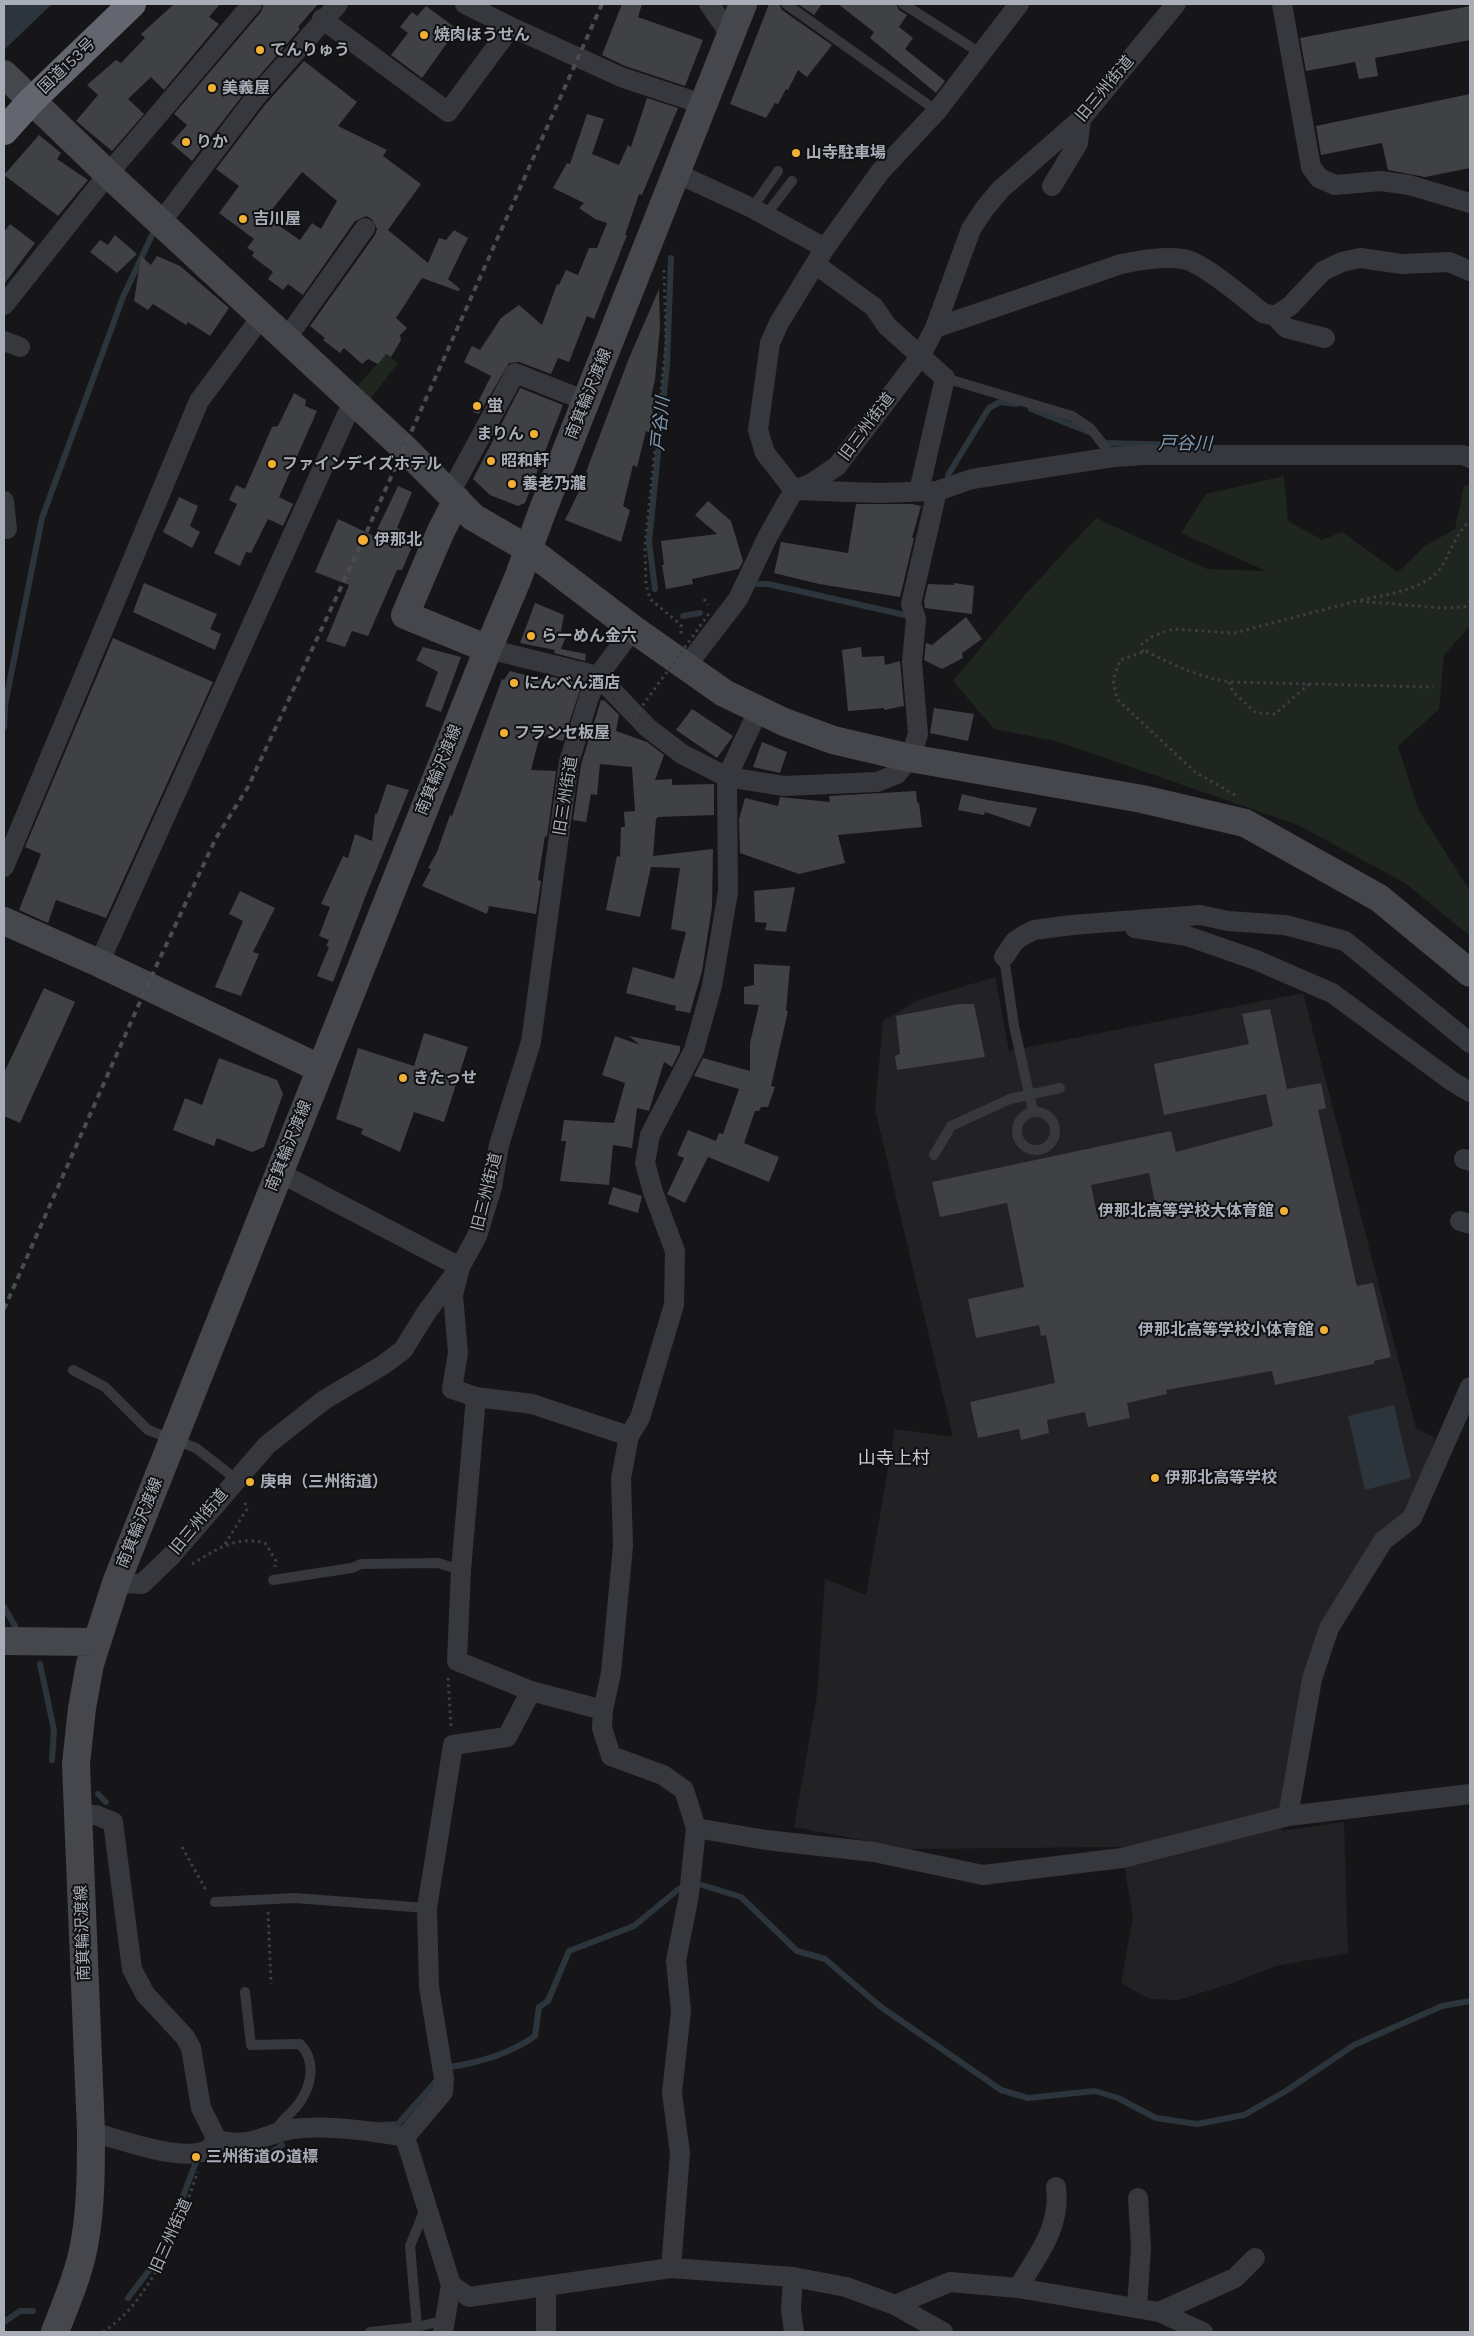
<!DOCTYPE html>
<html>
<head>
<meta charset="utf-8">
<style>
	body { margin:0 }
	#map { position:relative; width:1474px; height:2336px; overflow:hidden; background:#161618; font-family:Karla,sans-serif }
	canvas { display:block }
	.frame { position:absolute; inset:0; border:5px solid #a8adb8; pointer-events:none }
</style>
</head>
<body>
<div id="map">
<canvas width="1474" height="2336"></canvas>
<div class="frame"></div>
</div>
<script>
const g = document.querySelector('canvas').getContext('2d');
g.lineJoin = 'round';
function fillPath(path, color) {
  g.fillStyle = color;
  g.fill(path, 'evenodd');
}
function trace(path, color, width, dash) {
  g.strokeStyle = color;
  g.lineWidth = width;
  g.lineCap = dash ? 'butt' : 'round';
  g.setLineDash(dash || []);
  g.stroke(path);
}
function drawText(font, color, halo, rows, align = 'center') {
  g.font = font + ' Karla,"Noto Sans JP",sans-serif';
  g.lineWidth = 4;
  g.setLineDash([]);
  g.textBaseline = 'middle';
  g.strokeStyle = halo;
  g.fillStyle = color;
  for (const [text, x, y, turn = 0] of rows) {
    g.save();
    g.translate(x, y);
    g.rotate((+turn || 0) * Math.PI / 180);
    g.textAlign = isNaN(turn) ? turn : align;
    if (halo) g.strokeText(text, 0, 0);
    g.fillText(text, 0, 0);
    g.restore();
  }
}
const built = new Path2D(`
	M995,977L1009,1051L1303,993L1416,1428L1435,1438L1412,1518L1383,1541L1312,1679L1281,1831L1344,1822L1348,1953L1276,1966L1235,1982L1179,2000L1149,1999L1121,1983L1133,1917L1121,1847L909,1849L794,1827L817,1696L825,1579L866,1595L895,1429L953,1437L875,1109L883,1021L918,1000Z`);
const green = new Path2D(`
	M386,354L398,363L368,402L353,391Z
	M1284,476L1288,521L1322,540L1342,532L1398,572L1425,546L1455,529L1464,485H1470V626L1444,655L1439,709L1398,746L1418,809L1470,891V936L1405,883L1298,825L1056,741L994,729L953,681L1024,596L1096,518L1207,569L1266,571L1181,533L1206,494Z`);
const water = new Path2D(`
	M4,4H52L4,50Z
	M1394,1405L1411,1478L1365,1490L1348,1416Z`);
const stream = new Path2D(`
	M1031,409L1089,432
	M1102,443L1184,445
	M948,475L989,408L1000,402L1017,404
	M757,584H768L905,615L910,612
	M655,589L649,542L667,364L671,258
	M683,616L700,613
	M4,727L5,705L42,518L123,297L152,235
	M4,1607L15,1626
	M40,1664L54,1730L52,1760
	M98,1794L106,1802
	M702,1885L741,1897L797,1951L825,1959L881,2007L1001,2090L1028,2098L1095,2091L1118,2098L1156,2118L1197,2124L1244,2115L1286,2091L1354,2045L1442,2006L1470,2001
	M450,2067C481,2062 509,2054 535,2036L539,2007L548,2001L569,1951L634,1926L680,1888
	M381,2125L398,2124L437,2080
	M272,2152L282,2145
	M182,2199L196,2162
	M128,2298L154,2264L173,2222
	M4,2322L20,2311H33`);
const building = new Path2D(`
	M174,4H220L209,17L219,24L164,90L151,77L128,99L144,114L112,151L76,121L98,95L87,85L116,60L121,63L145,38L141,34Z
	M264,4H318L298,27L300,29L246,91L192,161L171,143L187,125L174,114L261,12Z
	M622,4H642L638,17L703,40L685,86L625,66L602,55Z
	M769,4H779L782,10L832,45L807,77L798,70L788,90L786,89L778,104L775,103L766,118L730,104Z
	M798,4H822L814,15Z
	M838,4H896L899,10L907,15L899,27L913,38L905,49L945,81L936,93L870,38L874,32Z
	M426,6L457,29L422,78L391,55L408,33L400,27L412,12L417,16Z
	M1470,6V40L1375,58L1378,76L1359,79L1355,62L1306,71L1300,38Z
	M304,61L357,102L338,126L387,150L383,156L421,184L388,230L428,263L439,238L446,240L454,230L468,238L448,279L460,289L458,291L422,278L396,318L407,328L400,335L401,340L391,357L386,354L378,364L368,359L362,364L344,348L340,353L323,340L325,338L310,326L375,235L377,229L372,219L366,216L355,221L303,295L288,284L283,290L268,279L273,272L252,256L254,252L247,248L254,239L219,213L239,186L216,169L264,106ZM302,172L337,201L321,229L312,223L300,240L266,217Z
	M1470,94V168L1425,177L1388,170L1382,143L1321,155L1316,126Z
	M647,98L678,108L642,195L639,194L625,235H627L594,319L587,316L569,362L558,358L551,374L519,362L509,363L479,414L473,412L491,376L464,362L472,346L480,350L501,318L519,305L542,325L557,284L559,285L566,270L578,275L589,248H597L607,223L595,219L579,208L584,203L553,188L567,163L570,164L587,114L604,119L592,154L619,165L628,145L631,147Z
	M39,135L61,153L57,159L88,180L58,216L4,175Z
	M10,224L35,243L4,284V232Z
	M115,235L137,254L117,273L90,252L100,240L108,245Z
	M141,256L151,265L157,256L180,266L229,308L210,336L188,322L186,325L153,304L148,310L134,301Z
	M659,289L660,327L655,380L651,397L654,398L650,433L646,431L637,467L633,465L623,506L630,510L621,542L565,520L588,473L586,472L629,358Z
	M520,388L563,405L525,503L518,506L490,495L473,479Z
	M294,393L306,400L305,406L317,411L279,497L293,504L283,526L268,519L251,553L246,552L240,566L214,553L237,504L229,500L236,485L245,489L272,427L278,426Z
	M398,486L412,492L397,528L405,532L402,537L414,542L402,570H397L368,636L352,631L345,647L326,641L349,585L315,572L338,519L374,536Z
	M179,497L198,506L190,526L200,532L192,548L163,532Z
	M708,501L731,521L743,561L739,569L692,579L693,584L666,589L662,565H664L661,541L717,534L695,515Z
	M856,504H912L921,506L912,538H914L900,597L819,584L774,573L781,542L848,553Z
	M144,583L217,614L210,629L221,634L215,650L133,612Z
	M954,583L974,586L972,614L925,608L924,601L928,584L954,585Z
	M535,603L564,615L561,631L567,634L561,649L586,654L585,661L554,653L555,650L520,643Z
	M966,617L982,639L962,653L963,658L942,669L924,660L926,643L932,645Z
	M113,638L213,682L106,918L56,900L48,923L19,910L41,854L25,847Z
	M423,647L461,657L441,712L425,706L438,672L416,660Z
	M861,647L862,657L884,656L885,665L900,661L904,706L884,710V708L848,711L842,650Z
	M510,671L548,681L549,676L582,684L563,741L540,735L531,770L556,771L547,837L545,836L538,880L541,881L536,914L489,906L487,914L422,886L431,869L428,868L437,852L450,815L452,816L502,679L504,680Z
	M601,700L605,701L619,715L616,731L647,742L664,755L655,780L672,779V785L714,784V815L658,817L656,819L653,856L713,849L712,907L702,971L690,1013L675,1010L676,1006L626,993L633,967L674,979L686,932L671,929L680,868L651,867L640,917L606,910L617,856L620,857L621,827H625L624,812L635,811L632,767L600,764L597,795L591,794L586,822L573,820L581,765Z
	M934,708L974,714L968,741L930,733Z
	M692,709L733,736L717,758L676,730Z
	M762,742L787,752L780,773L753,767Z
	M387,784L409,790L366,895L333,982L317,976L329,947L326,946L329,940L319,936L330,907L321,904L343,856L348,858L355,834L372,841L375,814H377Z
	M916,791L917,802L919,803L922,827L838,835L845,863L799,874L740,853L739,819L745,798L778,806L780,797L830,802L829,796Z
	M962,794L987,800L1037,808L1030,827L985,812L984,815L958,810Z
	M795,887L786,932L765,930L767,923L755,922L754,891Z
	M240,891L275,908L253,952L259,954L241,996L215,987L243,921L229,914Z
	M754,964L790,966L786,1011H788L771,1086L775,1087L768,1107H761L759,1111H755L744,1143L779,1157L769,1182L708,1157L685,1203L667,1194L684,1158L677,1155L688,1130L716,1141L719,1133L723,1134L739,1089L694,1076L703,1058L750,1071V1043L759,1005L744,1004V987L754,985Z
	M44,988L75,1002L20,1123L4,1116V1073Z
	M959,1004H974L985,1057L897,1070L895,1056L900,1054L896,1016Z
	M1270,1009L1287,1089L1321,1083L1326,1108L1318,1110L1356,1283L1357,1286L1373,1283L1391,1357L1374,1361V1364L1275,1385L1272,1371L1166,1390L1167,1394L1127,1403L1130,1418L1088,1427L1085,1412L1047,1420L1049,1433L1021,1440L1019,1429L978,1438L970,1402L1055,1383L1046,1335L1041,1336L1039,1325L976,1338L968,1299L1024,1287L1007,1203L940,1217L932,1182L1171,1131L1176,1152L1273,1126L1266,1094L1164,1115L1154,1064L1249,1044L1242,1014ZM1149,1173L1155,1203L1097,1215L1091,1185Z
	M424,1033L468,1047L444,1122L414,1112L400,1152L361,1134L363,1129L336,1119L358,1048L414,1066Z
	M615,1036L640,1045L629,1036L680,1046V1051L672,1067L664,1062L649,1111L637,1108L632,1148L613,1145L609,1185L560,1181L566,1141H561L564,1120L614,1123L625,1083L602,1075Z
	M219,1058L277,1080L283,1094L264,1147L252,1152L217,1138L214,1146L173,1130L185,1098L202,1105Z
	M613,1187L642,1196L638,1213L608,1204Z`);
const path = new Path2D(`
	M664,270L666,343L645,546L646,584L650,599L681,625V635
	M704,599L708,605
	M1361,600C1387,594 1427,590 1442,566C1452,548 1456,535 1470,520
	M1143,652L1142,644L1153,636L1173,629L1234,633L1357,601L1443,608L1464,607L1470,602
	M1229,682L1233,692L1256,713L1275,714L1309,684
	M1235,795L1195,772L1117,699L1113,680L1120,660L1146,651C1174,666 1198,676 1229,682L1433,687
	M225,1544L247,1509L244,1500
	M192,1564C216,1550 236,1535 265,1543L276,1561L275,1567
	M448,1678L451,1727
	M182,1847L207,1892
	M268,1912L271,1984
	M103,2332C153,2300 178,2226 198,2172`);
const lane = new Path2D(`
	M786,4L937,111
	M903,4L982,54
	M752,208L778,171
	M765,216L792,181
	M945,378L1072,416L1091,429L1113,457
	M1004,957L1014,1026L1033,1111
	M1017 1131a19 19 0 1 1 38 0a19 19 0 1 1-38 0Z
	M934,1155L951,1126L1010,1099L1060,1088
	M73,1370L105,1387L148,1430L196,1448L236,1479
	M273,1580L352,1568L361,1564L438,1563L461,1570
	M215,1902L294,1898L427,1908
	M245,1992L251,2045L300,2044C316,2060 312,2084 300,2102C292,2114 281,2119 275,2132
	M417,2327L410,2246L425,2209
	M370,2332L417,2327L445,2320`);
const street = new Path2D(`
	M465,4L511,27L621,77L705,105
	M709,4L730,34
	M1282,4L1311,167L1319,178L1335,185L1381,181L1409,185L1470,203
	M322,19L448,112L511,27
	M676,173L752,208L825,248
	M1052,186L1078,143L1081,119
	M161,222L255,98L338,4
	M815,264L874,307L887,326L945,378L919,491
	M4,305L108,174L252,4
	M1275,316L1286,328L1325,338
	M935,328L1121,264C1141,260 1163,256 1183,259C1203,262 1245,299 1263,313L1275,316L1290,306L1323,271L1342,262L1360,258L1402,264L1449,262L1470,271
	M286,339L365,228
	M4,341L20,347
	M796,489L812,483L837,466L920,357L935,328L971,229L985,208L1001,189L1081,119L1176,4
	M794,490L878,493L937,491L972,479L1113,457L1145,455H1463L1470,458
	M794,490L765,453L758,430L770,343L779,323L825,248L880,172L937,111L1019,4
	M450,493L515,373L586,401
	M4,501L7,529
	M488,649L598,676L648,728L682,754L727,777L784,786L877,782L897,774L910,758L918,734L912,662L916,619L911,604L937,491
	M685,668L738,599L768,536L794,490
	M4,867L199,401L262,316
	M1135,928L1187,936L1256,960L1332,993L1453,1082L1470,1092
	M1004,957L1015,941L1024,935L1034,930L1072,925L1200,915L1228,921L1285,925L1345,941L1470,1043
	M99,963L353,401
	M1464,1159L1470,1161
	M278,1172L460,1267L453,1295L458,1353L452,1389L476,1397
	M1460,1221L1470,1224
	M116,1583L142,1584L172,1555L267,1445L324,1400L383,1365L403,1350L426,1313L460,1267L477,1236L492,1187L499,1145L531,1042L569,762L589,697L598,676L633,629
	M603,1710L531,1691L457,1661L461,1570L476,1397L532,1404L629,1436
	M78,1815H96L113,1822L132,1969L145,1994L185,2037L191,2048L201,2108L217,2140C256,2150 266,2130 302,2128C336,2126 371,2131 405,2137
	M1288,1816L1312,1679L1329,1628L1383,1541L1412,1518L1470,1387
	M696,1828L766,1840L874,1852L983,1875L1122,1858L1288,1816L1470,1794
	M91,2132C120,2139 174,2160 202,2152C209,2151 212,2145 217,2140
	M405,2137L451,2285L469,2297L671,2268L793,2277L846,2287L895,2305L943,2332
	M405,2137L443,2092L444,2078L429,1987L427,1908L453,1745L507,1737L531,1691
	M671,2268L680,2153L672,2093L681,2011L676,1961L689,1895L696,1828L684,1790L663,1775L611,1756L602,1728L603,1710L611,1673L623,1546L621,1478L629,1436L640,1418L674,1305L675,1251L653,1192L645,1163L650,1135L694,1050L712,986L728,892L727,777L758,711
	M793,2277L791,2310L794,2332
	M1018,2288C1038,2254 1061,2228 1056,2187
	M895,2305L950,2282L1018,2288L1159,2312
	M1137,2308L1141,2248L1138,2198
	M443,2332L451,2285
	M546,2332V2288
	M1203,2332L1159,2312L1235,2278L1255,2258`);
const secondary = new Path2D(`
	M4,74L108,174L404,448L473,517L528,549L633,629L724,693L784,722L833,740L910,758L1142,799L1245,823L1379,898L1470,973
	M457,500L441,531L405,615L488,649
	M4,921L99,963L321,1069
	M4,1641L95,1642
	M55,2332C66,2303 80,2272 85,2240C91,2205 91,2169 91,2132L76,1764L82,1708L90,1664L116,1583L488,649L518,578L542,512L743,4`);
const highway = new Path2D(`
	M4,131L32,100L132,4`);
const rail = new Path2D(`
	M4,1309L147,986L216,838L248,787L363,540L602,4`);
const pathBridge = new Path2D(`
	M635,716L711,611`);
const markers = [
	[424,35,5,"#f2b134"],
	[260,50,5,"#f2b134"],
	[212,88,5,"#f2b134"],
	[186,142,5,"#f2b134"],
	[796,153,5,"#f2b134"],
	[243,219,5,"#f2b134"],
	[477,406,5,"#f2b134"],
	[534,434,5,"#f2b134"],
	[491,461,5,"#f2b134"],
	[272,464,5,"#f2b134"],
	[512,484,5,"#f2b134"],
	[363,540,6,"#f2b134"],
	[531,636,5,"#f2b134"],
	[514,683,5,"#f2b134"],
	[504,733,5,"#f2b134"],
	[403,1078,5,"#f2b134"],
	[1284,1211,5,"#f2b134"],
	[1324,1330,5,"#f2b134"],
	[1155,1478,5,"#f2b134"],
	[250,1482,5,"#f2b134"],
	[196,2157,5,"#f2b134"]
];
const poiNames = [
	["焼肉ほうせん",434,35],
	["てんりゅう",270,50],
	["美義屋",222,88],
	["りか",196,142],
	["山寺駐車場",806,153],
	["吉川屋",253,219],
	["蛍",487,406],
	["まりん",524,434,"right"],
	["昭和軒",501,461],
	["ファインデイズホテル",282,464],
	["養老乃瀧",522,484],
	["伊那北",374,540],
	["らーめん金六",541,636],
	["にんべん酒店",524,683],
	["フランセ板屋",514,733],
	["きたっせ",413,1078],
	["伊那北高等学校大体育館",1274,1211,"right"],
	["伊那北高等学校小体育館",1314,1330,"right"],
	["伊那北高等学校",1165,1478],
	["庚申（三州街道）",260,1482],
	["三州街道の道標",206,2157]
];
const streetNames = [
	["国道153号",67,66,-44],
	["旧三州街道",1105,89,-50],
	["南箕輪沢渡線",589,394,-68],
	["旧三州街道",867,427,-53],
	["南箕輪沢渡線",439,770,-68],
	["旧三州街道",566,796,-81],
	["南箕輪沢渡線",289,1146,-68],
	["旧三州街道",487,1192,-76],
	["旧三州街道",199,1522,-50],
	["南箕輪沢渡線",140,1523,-68],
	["南箕輪沢渡線",83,1933,-92],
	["旧三州街道",171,2236,-66]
];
const waterNames = [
	["戸谷川",661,424,-84],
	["戸谷川",1185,444,1]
];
const neighbourhoodNames = [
	["山寺上村",894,1459]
];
fillPath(built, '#222225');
fillPath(green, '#1e261f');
fillPath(water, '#2c353c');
trace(stream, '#2c353c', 6);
fillPath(building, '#404145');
trace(path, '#3d3f44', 3, [2.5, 4]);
trace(lane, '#37383d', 10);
trace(street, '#37383d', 20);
trace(secondary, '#45474d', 28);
trace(highway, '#63666e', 28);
trace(rail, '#4a4c52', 4, [6, 5]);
trace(pathBridge, '#3d3f44', 3, [2.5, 4]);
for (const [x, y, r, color] of markers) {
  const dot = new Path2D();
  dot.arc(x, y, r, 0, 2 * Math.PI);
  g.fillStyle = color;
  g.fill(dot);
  trace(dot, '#111113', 2);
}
drawText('bold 16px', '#a8adb8', '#111113', poiNames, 'left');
drawText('16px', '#a8adb8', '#111113', streetNames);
drawText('italic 18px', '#7f9bb3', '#111113', waterNames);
drawText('18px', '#c9ccd4', '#111113', neighbourhoodNames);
</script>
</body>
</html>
